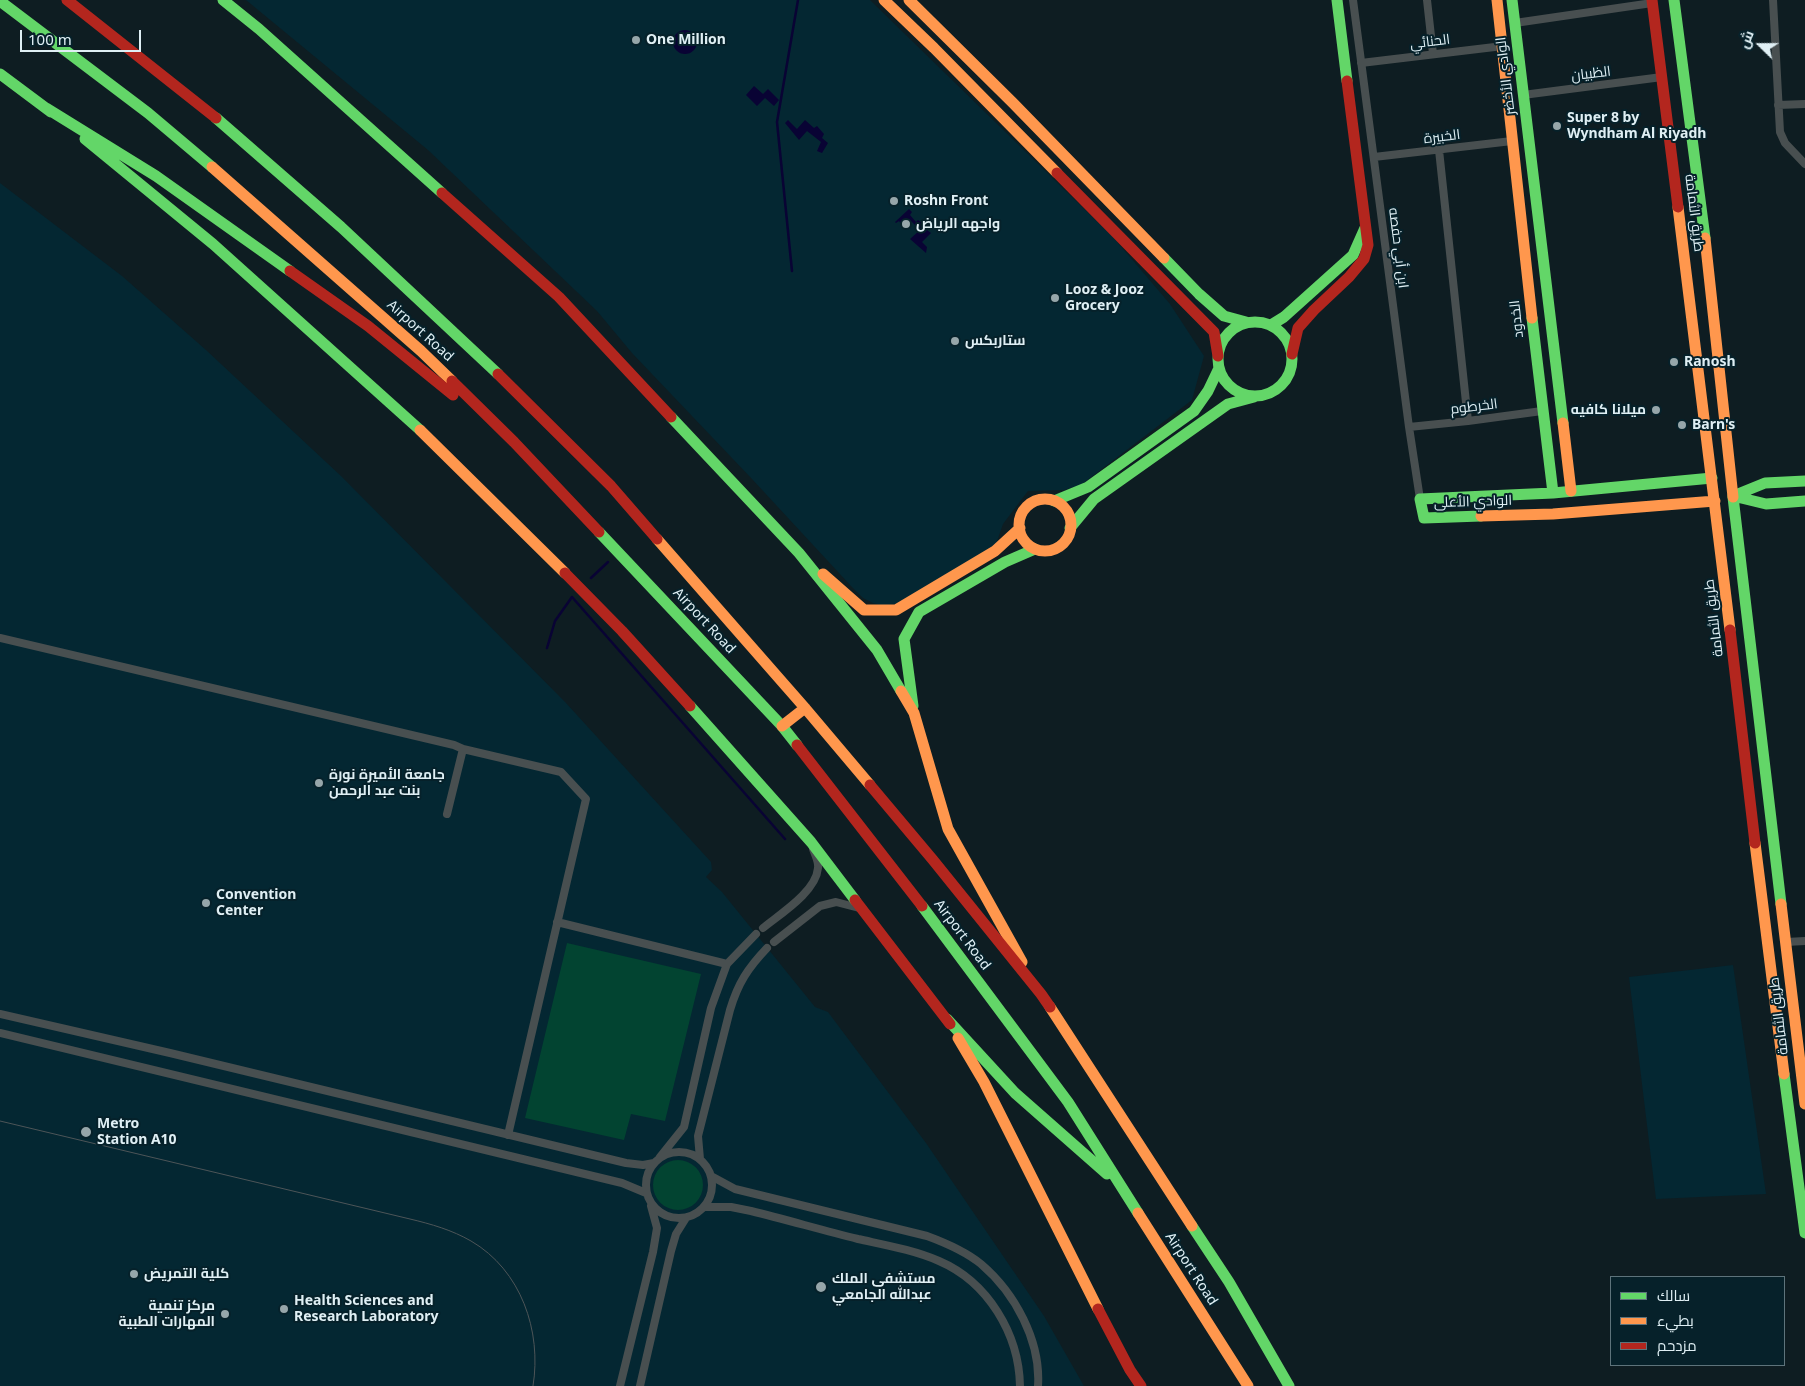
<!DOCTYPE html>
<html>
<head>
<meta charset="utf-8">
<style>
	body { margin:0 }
	#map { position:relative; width:1805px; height:1386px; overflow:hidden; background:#0e1d22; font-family:"Noto Sans",Cairo,sans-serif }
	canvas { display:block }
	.legend { position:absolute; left:1610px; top:1276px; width:175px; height:90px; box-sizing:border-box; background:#06212a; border:1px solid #5d737b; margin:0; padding:6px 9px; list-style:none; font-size:15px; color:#dfeff4 }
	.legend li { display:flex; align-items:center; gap:10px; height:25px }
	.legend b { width:25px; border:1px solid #5d737b }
	.north { position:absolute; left:1735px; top:20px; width:50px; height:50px; -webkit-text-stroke:4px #06212a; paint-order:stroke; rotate:292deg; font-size:14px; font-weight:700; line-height:20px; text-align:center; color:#dfeff4 }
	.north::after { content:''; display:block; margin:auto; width:18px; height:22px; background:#dfeff4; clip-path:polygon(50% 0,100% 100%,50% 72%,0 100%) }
	.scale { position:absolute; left:20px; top:30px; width:121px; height:22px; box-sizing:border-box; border:2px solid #dfeff4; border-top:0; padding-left:6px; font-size:15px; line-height:18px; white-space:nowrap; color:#dfeff4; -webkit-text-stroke:4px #06212a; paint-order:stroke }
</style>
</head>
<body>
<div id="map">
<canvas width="1805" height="1386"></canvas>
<ul class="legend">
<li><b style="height:6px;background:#63d668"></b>سالك</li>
<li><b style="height:6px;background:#ff974d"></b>بطيء</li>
<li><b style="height:6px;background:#b3261e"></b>مزدحم</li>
</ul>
<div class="north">ش</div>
<div class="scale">100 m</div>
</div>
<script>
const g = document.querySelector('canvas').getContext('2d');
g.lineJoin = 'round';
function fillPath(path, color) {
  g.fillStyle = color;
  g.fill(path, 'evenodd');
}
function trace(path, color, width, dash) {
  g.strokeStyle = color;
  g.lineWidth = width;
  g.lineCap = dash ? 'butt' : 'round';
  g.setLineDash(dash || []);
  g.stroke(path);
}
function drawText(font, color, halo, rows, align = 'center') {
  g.font = font + ' "Noto Sans",Cairo,sans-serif';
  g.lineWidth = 4;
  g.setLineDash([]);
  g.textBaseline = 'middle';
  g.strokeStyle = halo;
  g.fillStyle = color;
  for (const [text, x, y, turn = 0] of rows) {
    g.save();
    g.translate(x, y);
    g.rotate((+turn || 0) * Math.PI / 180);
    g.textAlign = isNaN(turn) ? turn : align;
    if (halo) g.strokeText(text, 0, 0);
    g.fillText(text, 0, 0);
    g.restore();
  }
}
const built = new Path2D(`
	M246,0H870L1112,236L1170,304L1204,356L1192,400L1081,485L1064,490L1028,491L1003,524L995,547L900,603L884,606L873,603L863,598L851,586L752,479L632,353L597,311L428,150Z
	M0,183L122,276L206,350L341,476L566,703L711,862L712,870L706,877L722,892L815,1007L828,1012L926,1143L1044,1316L1084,1386H0Z
	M1733,965L1766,1194L1656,1199L1629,977Z`);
const green = new Path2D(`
	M567,943L701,974L665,1121L631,1114L624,1140L525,1118Z
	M653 1185a25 25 0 1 1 50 0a25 25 0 1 1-50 0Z`);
const water = new Path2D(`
	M673 42a12 12 0 1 1 24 0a12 12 0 1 1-24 0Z
	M754,86L763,94L768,89L779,100L774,106L765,98L757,106L746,95Z
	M788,120L797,129L805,120L814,128L817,126L824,134L822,138L828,143L822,153L817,151L821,142L807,131L799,140L785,123Z
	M909,209L912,212L910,215L916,222L918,220L926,226L921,232L924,233L927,230L931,233L922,242L927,247L926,253L910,239L920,230L909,219L902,225L899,221L896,223L895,222Z`);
const stream = new Path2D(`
	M792,271L777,122L798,0
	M591,578L608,562
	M547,648L555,621L572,597L785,839`);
const street = new Path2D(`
	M1353,0L1409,427L1420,499
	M1427,0L1433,54
	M1773,0L1780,132L1785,143L1805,164
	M1515,23L1652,3
	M1361,63L1503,46
	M1523,95L1662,77
	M1778,105L1805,104
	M1439,150L1468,421
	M1374,157L1512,141
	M1409,427L1468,421L1542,411
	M0,638L454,745L463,749L561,772L586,799L508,1135
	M447,814L463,749
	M557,922L727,964
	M763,928C780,914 816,892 818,868C819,862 815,855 813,849
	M774,942L820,906L836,902L863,909
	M1786,942L1805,941
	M0,1014L170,1053L626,1163L643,1165L654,1163
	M0,1033L622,1183L646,1193
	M646 1185a33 33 0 1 1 66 0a33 33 0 1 1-66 0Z
	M660,1157L684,1127L711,1008L727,964L756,934
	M700,1159L698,1136L730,1010C738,983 748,968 767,948
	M711,1176L735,1189L927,1236C946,1243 965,1251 981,1264C1015,1293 1041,1341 1038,1386
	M704,1207H731L751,1211C787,1220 822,1230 858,1239C885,1245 914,1250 939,1261C988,1282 1019,1334 1020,1386
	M620,1386L653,1252L657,1228L651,1206
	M640,1386L671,1251L676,1234L686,1218`);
const fast = new Path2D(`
	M223,0L259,29L442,193
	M1337,0L1347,81
	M1512,0L1563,423
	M1674,0L1705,238
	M0,1L148,113L212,167
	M0,74L51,112
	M46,108L156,176L290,271
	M216,118L341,227L498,374
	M85,139L213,244L420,430
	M1164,258L1199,294L1224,316L1246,322
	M1532,318L1553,493
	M1218 359a37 37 0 1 1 74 0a37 37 0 1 1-74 0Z
	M1271,325L1284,317L1353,255L1365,228
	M671,417L799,553L877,650L901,691
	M1733,496L1765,483L1805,481
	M1733,496L1766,504L1805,501
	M1733,497L1781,904
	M1054,501L1088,487L1194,411L1208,391L1219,368
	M1481,516L1424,518L1420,499L1553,493L1712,478
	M1070,528L1094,499L1228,404L1254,397
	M599,532L782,726L797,745
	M690,706L811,842L855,900
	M913,706L904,639L919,612L1005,562L1035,549
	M922,906L1068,1102L1138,1213
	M947,1019L1015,1093L1107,1174
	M1784,1074L1805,1233
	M1192,1226L1229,1282L1289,1386`);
const slow = new Path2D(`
	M884,0L934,48L1057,173
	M909,0L1013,103L1164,258
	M1497,0L1532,318
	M212,167L421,351L452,381
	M1678,207L1730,630
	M1705,238L1733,497
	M1563,423L1571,491
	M420,430L565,573
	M1019 525a26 26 0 1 1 52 0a26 26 0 1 1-52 0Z
	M1481,516L1553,514L1715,501
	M657,539L805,708L870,785
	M823,574L864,610H896L995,551L1020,528
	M901,691L914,713L948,829L1022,962
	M782,726L805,708
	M1755,843L1784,1074
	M1781,904L1805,1104
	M1050,1007L1192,1226
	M958,1038L984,1082L1098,1309
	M1138,1213L1248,1386`);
const jam = new Path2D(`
	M67,0L216,118
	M1652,0L1678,207
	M1057,173L1214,332L1218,356
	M442,193L559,297L671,417
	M290,271L368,326L453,395
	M1292,354L1298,328L1314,310L1349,277L1364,259L1368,245L1347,81
	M498,374L611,486L657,539
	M452,381L514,442L599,532
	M565,573L622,631L690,706
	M1730,630L1755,843
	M797,745L922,906
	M870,785L933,860L1041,994L1050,1007
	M855,900L950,1024
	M1098,1309L1130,1370L1141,1386`);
const tram = new Path2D(`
	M0,1121L410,1219C431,1224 452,1230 471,1241C521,1270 542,1331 533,1386`);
const markers = [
	[636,40,5,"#96a6aa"],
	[1557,126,5,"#96a6aa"],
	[894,201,5,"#96a6aa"],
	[906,224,5,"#96a6aa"],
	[1055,298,5,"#96a6aa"],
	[955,341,5,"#96a6aa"],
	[1674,362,5,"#96a6aa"],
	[1656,410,5,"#96a6aa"],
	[1682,425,5,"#96a6aa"],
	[319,783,5,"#96a6aa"],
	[206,903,5,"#96a6aa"],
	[86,1132,6,"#96a6aa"],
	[134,1274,5,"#96a6aa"],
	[821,1287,6,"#96a6aa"],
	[284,1309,5,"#96a6aa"],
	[225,1314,5,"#96a6aa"]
];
const poiNames = [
	["One Million",646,40],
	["Super 8 by",1567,118],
	["Wyndham Al Riyadh",1567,134],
	["Roshn Front",904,201],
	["واجهه الرياض",916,224],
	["Looz & Jooz",1065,290],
	["Grocery",1065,306],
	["ستاربكس",965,341],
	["Ranosh",1684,362],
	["ميلانا كافيه",1646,410,"right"],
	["Barn's",1692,425],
	["جامعة الأميرة نورة",329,775],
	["بنت عبد الرحمن",329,791],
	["Convention",216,895],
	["Center",216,911],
	["Metro",97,1124],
	["Station A10",97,1140],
	["كلية التمريض",144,1274],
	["مستشفى الملك",832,1279],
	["عبدالله الجامعي",832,1295],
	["Health Sciences and",294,1301],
	["Research Laboratory",294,1317],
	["مركز تنمية",215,1306,"right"],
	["المهارات الطبية",215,1322,"right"]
];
const streetNames = [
	["الحنائي",1430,42,-7],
	["الظبيان",1591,74,-7],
	["الوادي الأخضر",1506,76,-97],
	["الخبيرة",1442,137,-7],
	["طريق الثمامة",1694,213,83],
	["ابن أبي حفصه",1398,248,83],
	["الخدود",1517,319,-96],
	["Airport Road",420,331,42],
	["الخرطوم",1474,407,-7],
	["الوادي الأعلى",1473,502,-2],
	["طريق الثمامة",1714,618,-97],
	["Airport Road",704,621,47],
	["Airport Road",962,935,53],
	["طريق الثمامة",1779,1016,-97],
	["Airport Road",1191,1269,57]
];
fillPath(built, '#042732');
fillPath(green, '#024431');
fillPath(water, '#090334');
trace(stream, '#090334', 2.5);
trace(street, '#484f50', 8);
trace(fast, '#63d668', 11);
trace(slow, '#ff974d', 11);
trace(jam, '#b3261e', 11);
trace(tram, '#4d5558', 1);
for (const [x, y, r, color] of markers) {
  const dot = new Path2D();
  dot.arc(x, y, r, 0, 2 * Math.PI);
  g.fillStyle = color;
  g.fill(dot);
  trace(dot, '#06212a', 2);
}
drawText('bold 14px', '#dfeff4', '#06212a', poiNames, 'left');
drawText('14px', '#dfeff4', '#06212a', streetNames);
</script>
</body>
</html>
